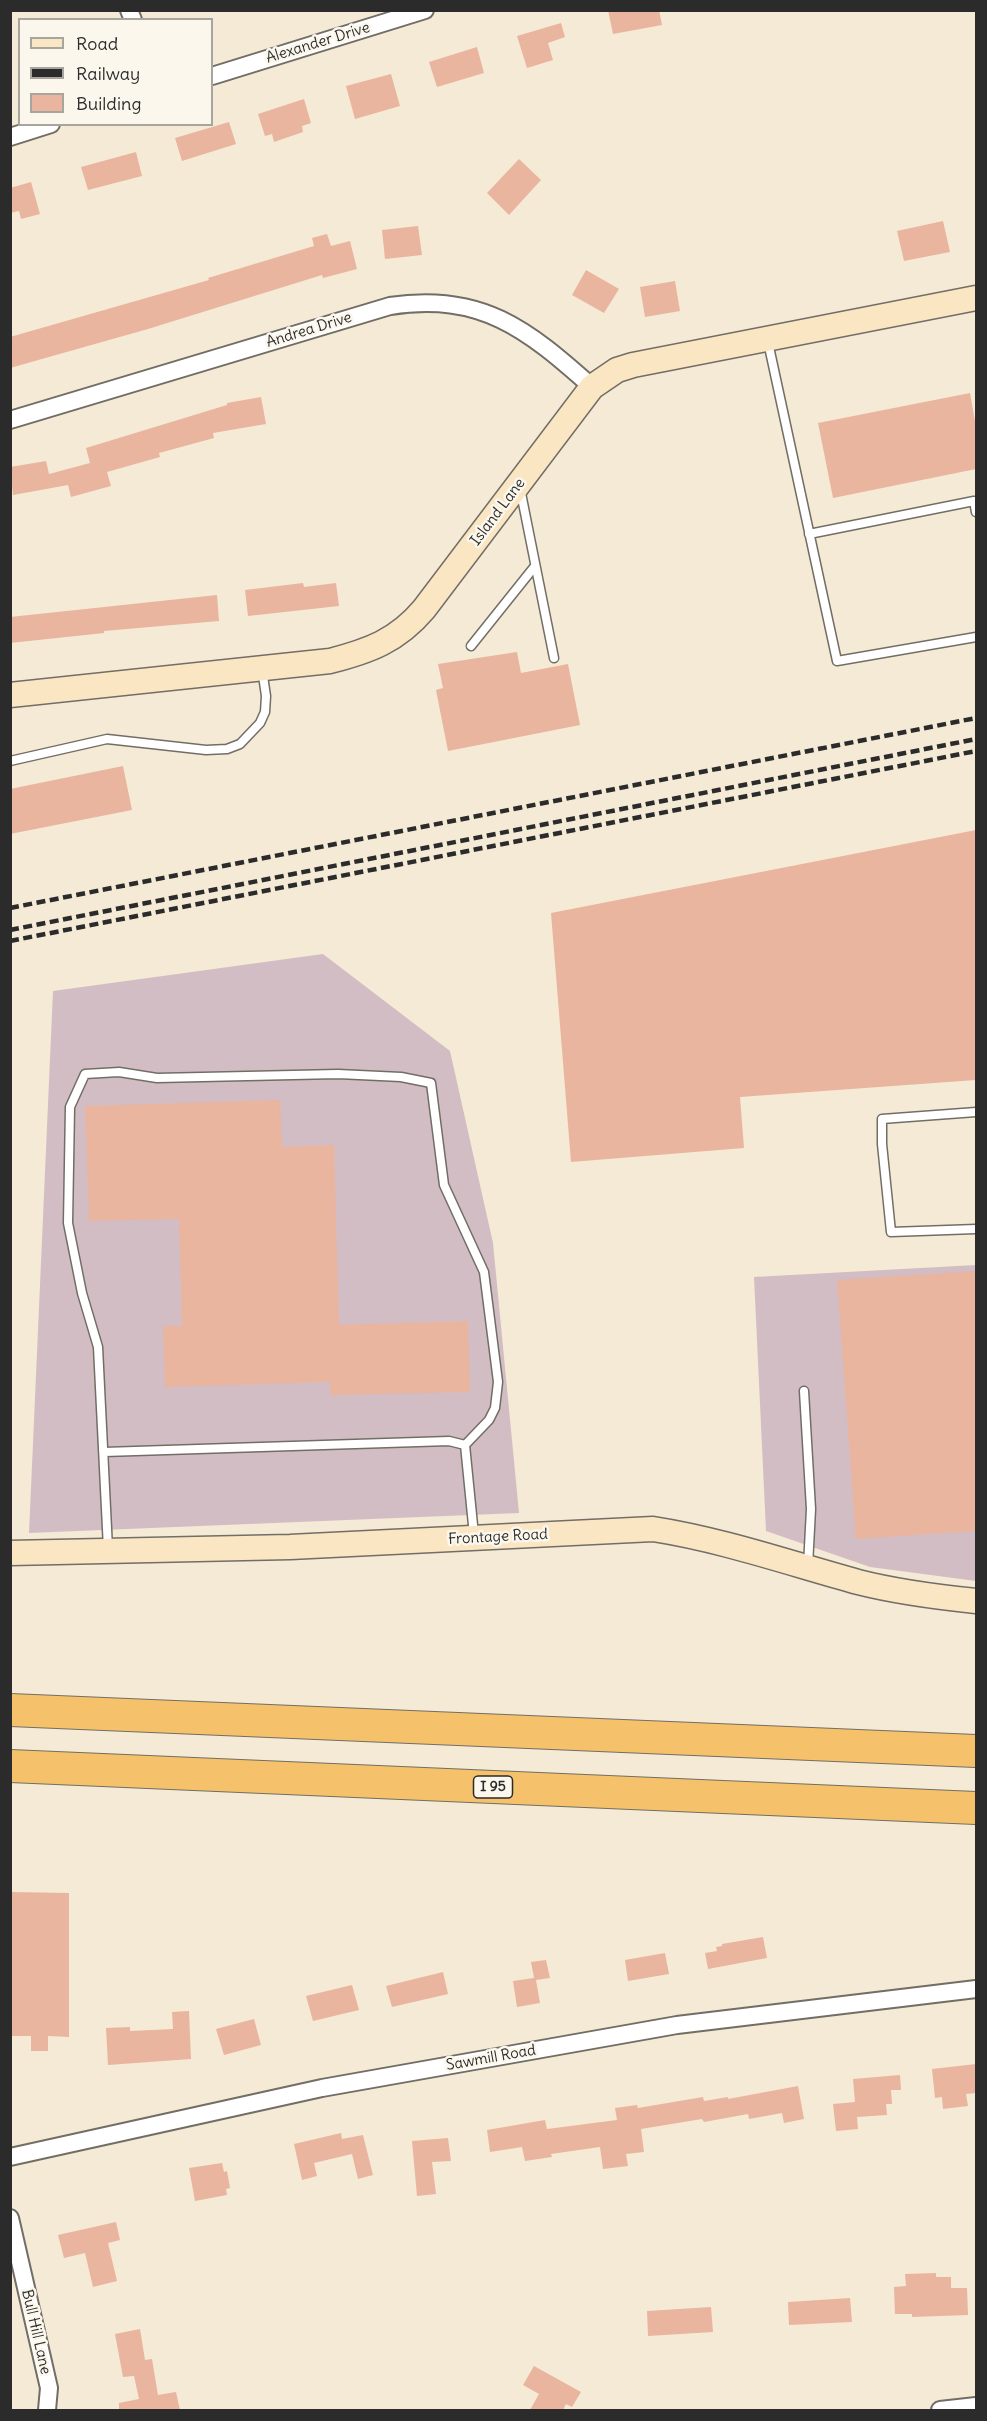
<!DOCTYPE html>
<html>
<head>
<meta charset="utf-8">
<style>
	body { margin:0 }
	#map { position:relative; width:987px; height:2421px; overflow:hidden; background:#f5ead5; font-family:Delius,sans-serif }
	canvas { display:block }
	.frame { position:absolute; inset:0; border:12px solid #2b2b2b; pointer-events:none }
	.legend { position:absolute; left:18px; top:18px; width:195px; height:108px; box-sizing:border-box; background:#fbf7ec; border:2px solid #a8a59f; margin:0; padding:8px 10px; list-style:none; font-size:18px; color:#2b2b2b }
	.legend li { display:flex; align-items:center; gap:12px; height:30px }
	.legend b { width:30px; border:2px solid #a8a59f }
</style>
</head>
<body>
<div id="map">
<canvas width="987" height="2421"></canvas>
<div class="frame"></div>
<ul class="legend">
<li><b style="height:8px;background:#fbe6c4"></b>Road</li>
<li><b style="height:8px;background:#2b2b2b"></b>Railway</li>
<li><b style="height:16px;background:#e9b59f"></b>Building</li>
</ul>
</div>
<script>
const g = document.querySelector('canvas').getContext('2d');
g.lineJoin = 'round';
function fillPath(path, color) {
  g.fillStyle = color;
  g.fill(path, 'evenodd');
}
function trace(path, color, width, dash) {
  g.strokeStyle = color;
  g.lineWidth = width;
  g.lineCap = dash ? 'butt' : 'round';
  g.setLineDash(dash || []);
  g.stroke(path);
}
function drawText(font, color, halo, rows, align = 'center') {
  g.font = font + ' Delius,sans-serif';
  g.lineWidth = 5;
  g.setLineDash([]);
  g.textBaseline = 'middle';
  g.strokeStyle = halo;
  g.fillStyle = color;
  for (const [text, x, y, turn = 0] of rows) {
    g.save();
    g.translate(x, y);
    g.rotate((+turn || 0) * Math.PI / 180);
    g.textAlign = isNaN(turn) ? turn : align;
    if (halo) g.strokeText(text, 0, 0);
    g.fillText(text, 0, 0);
    g.restore();
  }
}
const industrial = new Path2D(`
	M323,954L450,1051L493,1243L519,1513L29,1533L53,991Z
	M976,1265V1581L870,1567L766,1531L754,1277Z`);
const building = new Path2D(`
	M608,10H659L662,25L613,34Z
	M561,23L565,37L548,43L553,60L527,68L517,36Z
	M477,47L484,73L437,87L429,62Z
	M391,74L400,106L355,119L346,86Z
	M304,99L311,123L302,126L303,132L274,142L272,134L265,136L258,114Z
	M229,122L236,144L182,161L175,138Z
	M136,152L142,176L88,190L81,167Z
	M519,159L541,180L509,215L487,193Z
	M31,182L40,214L21,219L19,211L10,213V188Z
	M943,221L950,252L904,261L897,231Z
	M418,226L422,255L385,259L382,230Z
	M327,234L331,246L350,241L357,269L323,278L322,275L148,329L10,368V337L209,280L208,278L314,246L312,238Z
	M586,270L619,289L604,313L572,295Z
	M675,281L680,311L645,317L640,287Z
	M970,393L976,427V469L833,498L818,423Z
	M261,397L266,424L213,433L214,438L159,453L160,457L107,472L111,486L71,497L68,485L13,495L10,467L46,461L49,474L90,463L86,448L227,405V403Z
	M303,583L304,587L336,583L339,606L248,616L245,590Z
	M217,595L219,621L104,631V633L10,643V617Z
	M517,652L521,673L568,664L580,725L448,751L436,690L443,688L438,664Z
	M123,766L132,810L10,834V789Z
	M976,830V1080L740,1097L744,1148L571,1162L551,913Z
	M280,1100L282,1147L334,1145L339,1325L468,1321L470,1392L330,1395V1382L165,1387L163,1326H182L179,1219L89,1221L85,1106Z
	M976,1271V1531L856,1539L837,1280Z
	M10,1892L69,1893V2037L48,2036V2051H31V2036H10Z
	M763,1937L767,1958L708,1969L705,1953L717,1951L716,1947L722,1946V1944Z
	M665,1953L669,1974L628,1981L625,1960Z
	M546,1960L550,1978L536,1980L540,2003L517,2007L513,1981L534,1978L531,1962Z
	M443,1972L448,1994L392,2007L386,1986Z
	M352,1985L359,2010L313,2021L306,1996Z
	M189,2011L191,2059L108,2065L106,2028L130,2027V2031L173,2029L172,2012Z
	M254,2019L261,2045L224,2055L216,2029Z
	M976,2064V2093L966,2094L968,2106L943,2109L942,2097L935,2098L932,2069Z
	M900,2075L901,2090H891L892,2104H886L887,2115L857,2117L858,2129L836,2131L833,2104L855,2102L853,2079Z
	M798,2086L804,2119L784,2123L782,2113L749,2119L748,2114L704,2122L702,2119L641,2129L644,2152L626,2154L628,2166L603,2169L600,2147L551,2154L552,2157L525,2161L522,2147L490,2152L487,2130L545,2120L547,2129L617,2120L615,2108L637,2105L638,2108L703,2097L704,2101L728,2097V2099Z
	M341,2133L342,2139L363,2135L373,2175L358,2179L352,2154L314,2163L317,2176L302,2180L294,2144Z
	M448,2138L451,2161L432,2162L436,2194L417,2196L412,2141Z
	M222,2163L224,2172L227,2171L230,2188L226,2189L227,2195L195,2201L189,2168Z
	M116,2222L120,2240L108,2243L117,2281L93,2287L85,2253L64,2258L58,2235Z
	M936,2273V2277H951V2288H967L968,2315L912,2317V2314H895L894,2287L906,2286L905,2274Z
	M850,2298L852,2322L789,2325L788,2302Z
	M711,2307L713,2332L648,2336L647,2311Z
	M140,2329L145,2360L152,2359L158,2395L176,2392L180,2410H119V2403L139,2399L134,2376L123,2377L115,2334Z
	M534,2366L581,2392L572,2407L566,2404L563,2410H530L539,2394L523,2385Z`);
const lane = new Path2D(`
	M768,342L837,661L976,637
	M520,488L554,658
	M809,534L974,501L976,512
	M471,646L535,566
	M10,761L107,739L206,750L227,749L240,744L260,723L265,712L266,696L262,669
	M976,1112L882,1119V1144L891,1232L976,1229
	M804,1391L811,1509L808,1566
	M104,1452L449,1441L465,1445L474,1535
	M108,1549L98,1347L82,1293L68,1223L70,1107L85,1074L119,1072L157,1078L338,1074L401,1077L431,1083L444,1185L484,1272L498,1382L495,1408L489,1420L465,1445`);
const street = new Path2D(`
	M129,10L133,20
	M212,76L425,10
	M10,137L51,124
	M10,420L390,306C481,292 527,329 592,387
	M10,2157L322,2088L677,2025L976,1989
	M10,2218L49,2388L47,2410
	M940,2410L976,2406`);
const secondary = new Path2D(`
	M10,695L330,661C369,651 397,641 424,609L592,387L617,370L633,365L976,298
	M10,1553L290,1547L653,1529C723,1540 789,1563 858,1582C897,1592 937,1597 976,1601`);
const highway = new Path2D(`
	M10,1710L976,1751
	M10,1766L976,1808`);
const rail = new Path2D(`
	M10,908L976,718
	M10,930L976,739
	M10,941L976,751`);
const shields = [
	[493,1787,39]
];
const shieldNames = [
	["I 95",493,1787]
];
const streetNames = [
	["Alexander Drive",318,43,-17],
	["Andrea Drive",309,330,-17],
	["Island Lane",498,512,-53],
	["Frontage Road",498,1537,-3],
	["Sawmill Road",491,2058,-10],
	["Bull Hill Lane",36,2332,77]
];
fillPath(industrial, '#d2bdc5');
fillPath(building, '#e9b59f');
trace(lane, '#726e66', 11);
trace(street, '#726e66', 20);
trace(secondary, '#726e66', 27);
trace(highway, '#726e66', 34);
trace(lane, '#fff', 8);
trace(street, '#fff', 16);
trace(secondary, '#fbe6c4', 24);
trace(highway, '#f5c16b', 32);
trace(rail, '#2b2b2b', 4.5, [9, 4.5]);
for (const [x, y, w] of shields) {
  const box = new Path2D();
  box.roundRect(x - w / 2, y - 11, w, 22, 4.5);
  g.fillStyle = '#fbf7ec';
  g.fill(box);
  trace(box, '#2b2b2b', 1.5);
}
drawText('bold 14px', '#2b2b2b', null, shieldNames);
drawText('15px', '#2b2b2b', '#fbf7ec', streetNames);
</script>
</body>
</html>
